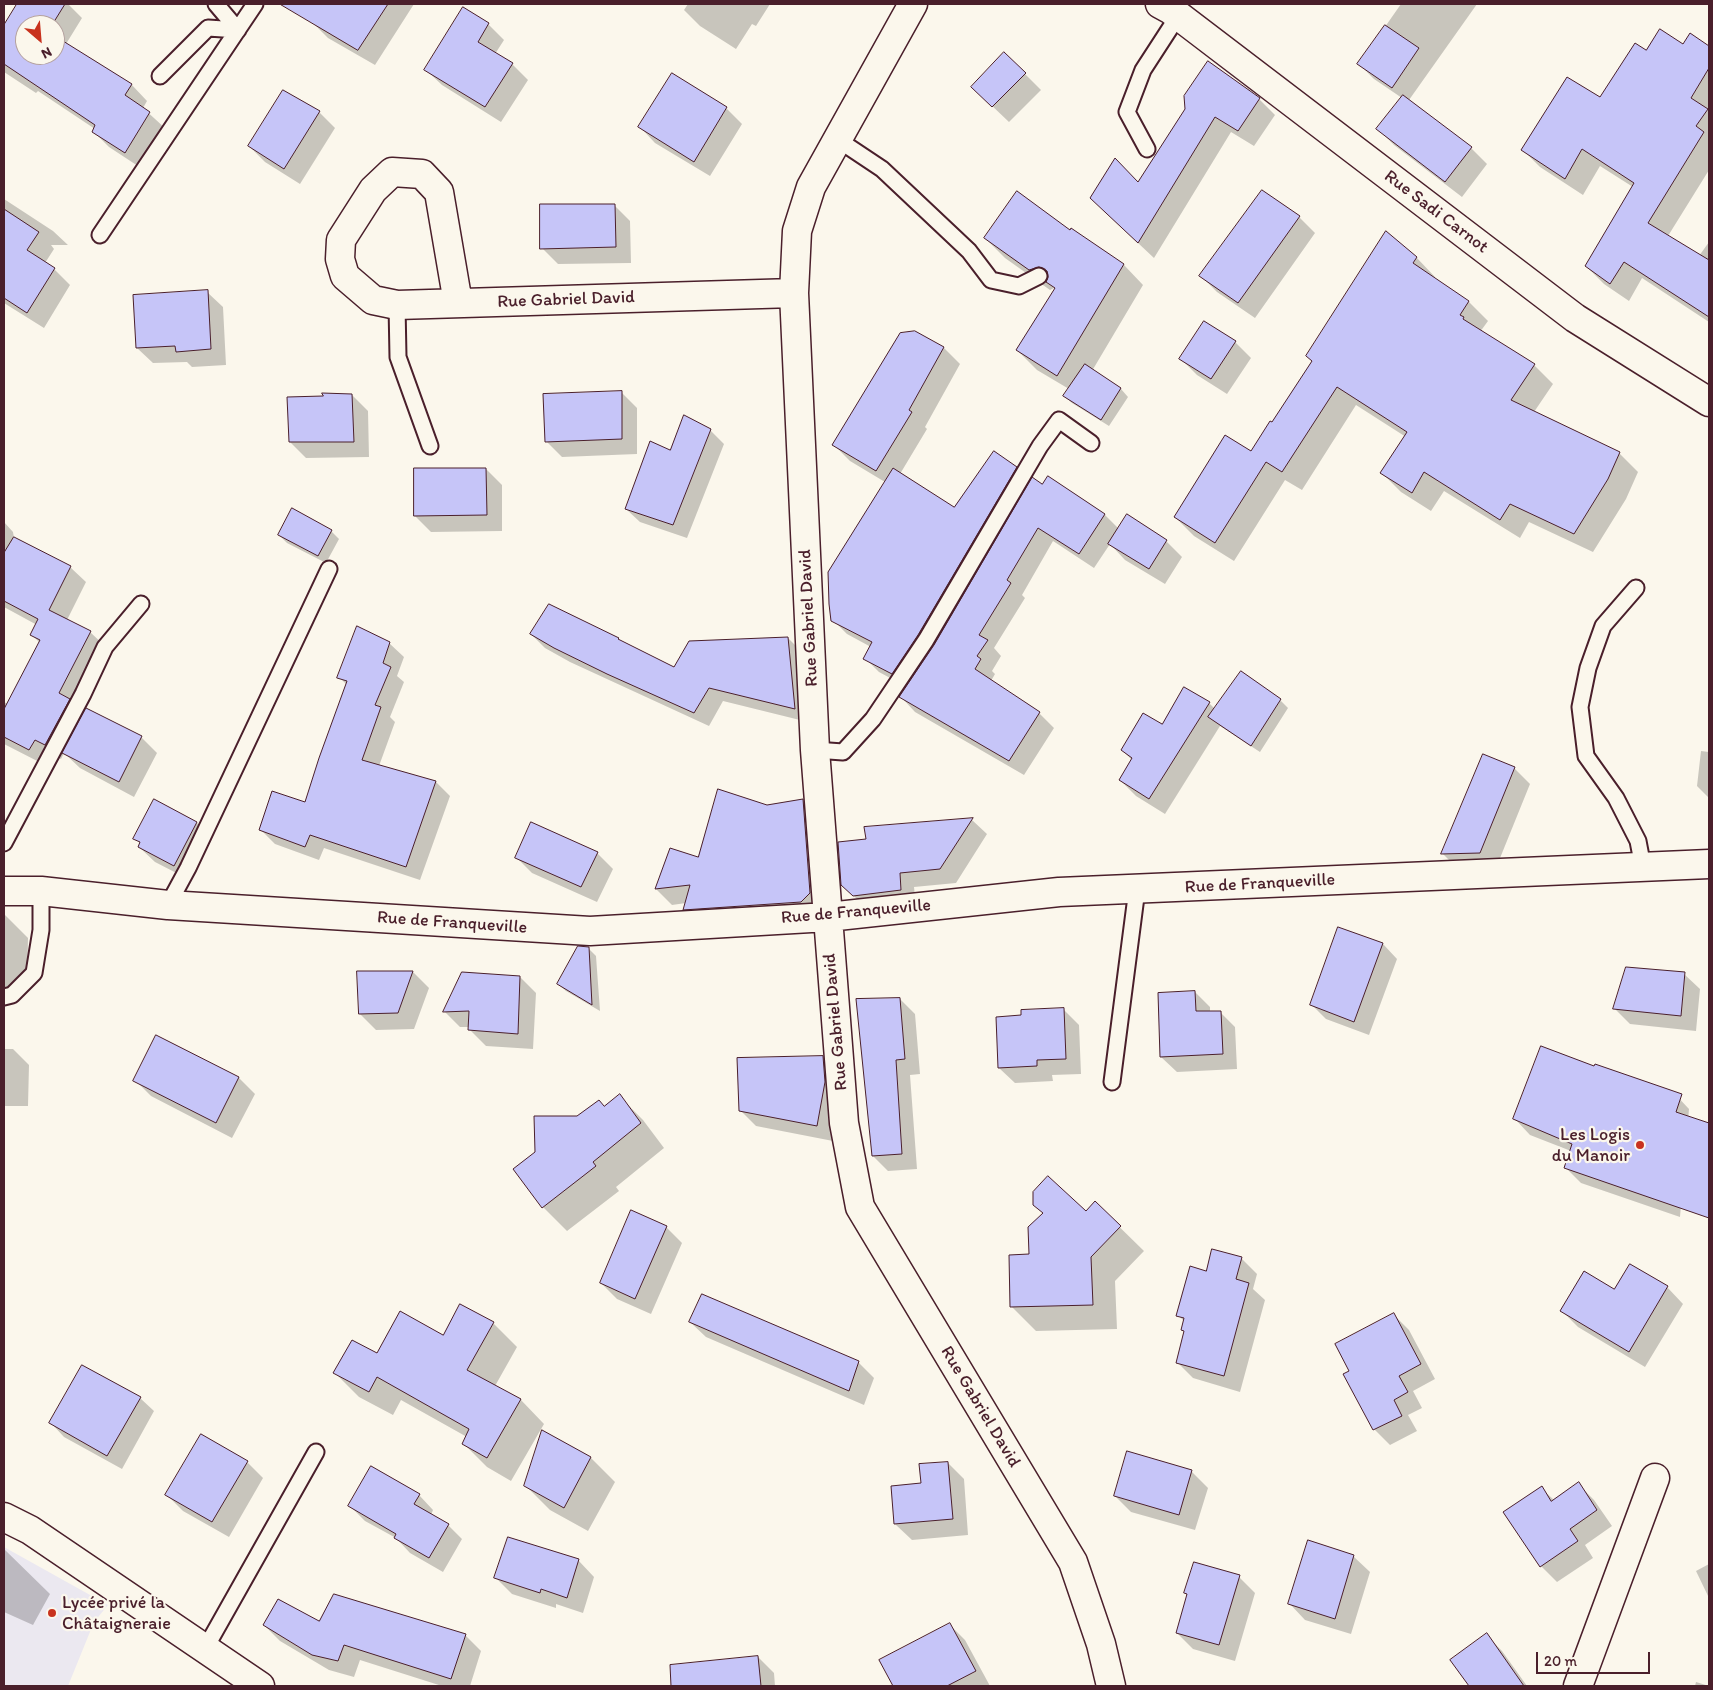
<!DOCTYPE html>
<html>
<head>
<meta charset="utf-8">
<style>
	body { margin:0 }
	#map { position:relative; width:1713px; height:1690px; overflow:hidden; background:#fbf7ec; font-family:Itim,sans-serif }
	canvas { display:block }
	.frame { position:absolute; inset:0; border:5px solid #4a1f2b; pointer-events:none }
	.north { position:absolute; left:15px; top:15px; width:50px; height:50px; box-sizing:border-box; background:#fbf7ec; border:1px solid #b4a19f; border-radius:50%; rotate:153deg; font-size:14px; font-weight:700; line-height:20px; text-align:center; color:#4a1f2b }
	.north::after { content:''; display:block; margin:auto; width:18px; height:22px; background:#c8321e; clip-path:polygon(50% 0,100% 100%,50% 72%,0 100%) }
	.scale { position:absolute; left:1536px; top:1652px; width:114px; height:22px; box-sizing:border-box; border:2px solid #4a1f2b; border-top:0; padding-left:6px; font-size:15px; line-height:18px; white-space:nowrap; color:#4a1f2b; -webkit-text-stroke:4px #fbf7ec; paint-order:stroke }
</style>
</head>
<body>
<div id="map">
<canvas width="1713" height="1690"></canvas>
<div class="frame"></div>
<div class="north">N</div>
<div class="scale">20 m</div>
</div>
<script>
const g = document.querySelector('canvas').getContext('2d');
g.lineJoin = 'round';
function fillPath(path, color) {
  g.fillStyle = color;
  g.fill(path, 'evenodd');
}
function trace(path, color, width, dash) {
  g.strokeStyle = color;
  g.lineWidth = width;
  g.lineCap = dash ? 'butt' : 'round';
  g.setLineDash(dash || []);
  g.stroke(path);
}
function drawText(font, color, halo, rows, align = 'center') {
  g.font = font + ' Itim,sans-serif';
  g.lineWidth = 4.5;
  g.setLineDash([]);
  g.textBaseline = 'middle';
  g.strokeStyle = halo;
  g.fillStyle = color;
  for (const [text, x, y, turn = 0] of rows) {
    g.save();
    g.translate(x, y);
    g.rotate((+turn || 0) * Math.PI / 180);
    g.textAlign = isNaN(turn) ? turn : align;
    if (halo) g.strokeText(text, 0, 0);
    g.fillText(text, 0, 0);
    g.restore();
  }
}
const built = new Path2D(`
	M4,1547L108,1605L94,1622L68,1686H4Z`);
const shadow = new Path2D(`
	M19,4H68L82,18L66,44L131,84L147,101L143,108L166,129L141,168L109,147L93,131L95,129L38,91L36,93L4,72V28ZM25,25H55V55H25Z
	M323,4H414L375,65L328,38L312,22Z
	M688,4H770L756,26L752,24L736,49L700,26L684,10Z
	M1401,4H1477L1409,100L1471,148L1487,164L1462,197L1394,145L1378,129L1402,98L1374,79L1359,64Z
	M464,9L488,24L504,40L495,54L512,64L528,80L501,122L442,85L426,70Z
	M1690,35L1709,48V170L1668,236L1699,256L1709,242V322L1642,278L1629,301L1604,284L1586,266L1633,187L1600,166L1583,195L1540,167L1522,149L1684,46Z
	M1025,74L1041,90L1009,122L989,103Z
	M672,75L726,108L742,124L710,176L655,143L640,127Z
	M1259,99L1275,115L1254,146L1231,132L1154,258L1107,214L1138,184L1186,109Z
	M319,112L335,128L300,184L265,162L249,146Z
	M4,199L53,231L68,245H51L54,249L45,263L54,269L70,285L44,328L4,303Z
	M614,205L630,221L631,263L558,264L542,248Z
	M1299,217L1315,233L1255,318L1217,292L1201,276Z
	M1071,229L1124,265L1143,285L1092,371L1121,389L1128,397L1109,426L1072,403L1064,396L1069,389L1037,370L1017,350L1055,290L1054,288L1050,290L1005,258L985,238L1070,231Z
	M1416,257L1435,277L1434,279L1469,302L1488,321L1480,332L1534,365L1553,384L1534,412L1619,453L1638,472L1626,499L1593,552L1529,522L1520,538L1444,491L1431,511L1401,492L1382,473L1406,437L1356,405L1302,490L1285,480L1234,561L1194,536L1175,517L1251,453L1273,424Z
	M207,292L223,307L226,365L192,367L187,362L153,363L137,348Z
	M915,332L944,348L960,364L925,427L927,429L900,474L954,509L1016,467L1031,482L1042,486L1048,477L1105,515L1119,529L1166,541L1182,557L1165,584L1125,560L1110,544L1094,568L1053,541L1022,595L1025,598L994,648L1001,656L992,671L995,674L991,681L1039,713L1054,728L1024,775L915,712L901,697L907,687L879,672L865,658L871,647L847,634L833,620L885,482L850,461L834,445Z
	M1235,342L1251,358L1227,394L1197,375L1181,359Z
	M621,392L637,408V454L562,457L546,441Z
	M352,395L368,411L369,457L306,458L290,442Z
	M710,430L724,444L687,538L640,522L626,509L671,452Z
	M486,469L502,485V531L431,532L415,516Z
	M4,522L13,532L14,538L70,567L86,582L67,620L90,632L106,647L75,706L84,715L141,737L157,753L134,797L80,768L64,753L61,759L50,754L45,765L4,744V702L8,704L40,643L32,635L37,625L4,607Z
	M331,531L339,539L326,563L287,543L279,535Z
	M531,634L618,639L622,642L675,669L788,638L802,652L808,722L723,701L709,726L570,662L545,648Z
	M389,643L404,657L397,676L404,682L390,717L395,722L379,766L436,782L450,796L420,880L324,848L319,860L275,844L261,830L306,803L347,685L339,677Z
	M1280,700L1288,708L1260,752L1220,726L1165,814L1136,796L1120,780L1132,760L1122,750L1209,703L1215,709Z
	M1701,751L1709,752V798L1697,786Z
	M1483,756L1514,768L1530,784L1496,868L1459,870L1443,854Z
	M802,800L818,816L826,909L700,925L684,910L686,903L672,905L656,889L670,850L699,859L767,806Z
	M155,801L197,823L212,839L190,880L155,862L139,847L141,844L135,838Z
	M972,820L987,834L956,883L914,887L916,905L869,911L842,884L867,840L865,828Z
	M597,853L613,869L597,902L532,873L516,857Z
	M4,914L28,938L27,991H4Z
	M1339,929L1383,944L1397,959L1369,1035L1326,1019L1312,1005Z
	M588,948L596,956L600,1011L566,991L558,984Z
	M359,972H413L429,988L414,1029L376,1030L360,1014Z
	M1684,974L1700,989L1696,1031L1630,1024L1614,1008Z
	M520,977L536,993L533,1049L486,1046L470,1030V1027H460L445,1012Z
	M1195,992L1210,1007V1012H1220L1235,1027L1237,1069L1177,1072L1161,1057Z
	M900,999L915,1014L920,1074L910,1075L917,1169L888,1171L873,1156Z
	M1063,1009L1079,1025L1081,1074L1052,1075L1053,1081L1015,1083L999,1068L1023,1016Z
	M157,1036L239,1078L255,1094L232,1138L151,1096L135,1080Z
	M4,1049H13L29,1065L28,1106H4Z
	M823,1057L839,1074L841,1098L833,1141L756,1126L740,1110Z
	M1595,1068L1674,1093L1689,1109L1680,1217L1581,1183L1565,1167L1571,1151L1530,1135L1515,1119Z
	M619,1096L643,1120L664,1148L616,1187L619,1191L567,1231L543,1207L578,1117L604,1107Z
	M1095,1203L1144,1251L1115,1281L1117,1329L1036,1331L1012,1307L1010,1256L1030,1255L1086,1212Z
	M666,1227L682,1243L651,1314L617,1299L601,1283Z
	M1241,1258L1257,1274L1253,1289L1265,1300L1240,1392L1193,1378L1177,1362L1185,1332L1183,1330L1185,1322L1178,1315L1207,1273Z
	M1630,1266L1667,1287L1683,1304L1645,1367L1578,1327L1562,1311L1614,1291Z
	M1394,1315L1409,1330L1435,1379L1413,1391L1422,1408L1408,1415L1417,1431L1390,1445L1374,1429L1345,1375L1351,1372Z
	M690,1322L858,1362L874,1378L864,1405L706,1337Z
	M493,1323L517,1347L495,1386L521,1400L544,1424L511,1481L487,1467L463,1443L467,1437L401,1400L393,1415L359,1397L335,1373L377,1354Z
	M140,1398L154,1411L122,1469L64,1437L51,1423Z
	M543,1432L591,1458L615,1482L588,1531L550,1510L526,1486Z
	M1128,1452L1192,1472L1208,1488L1195,1530L1131,1512L1115,1496Z
	M247,1462L263,1478L229,1537L183,1511L167,1495Z
	M948,1463L964,1479L968,1535L912,1540L895,1524L893,1487L922,1484Z
	M1578,1484L1594,1500L1612,1526L1585,1545L1593,1558L1557,1582L1541,1566L1504,1512L1541,1488L1554,1500Z
	M419,1495L433,1510L431,1515L448,1525L462,1539L443,1572L410,1553L396,1538L365,1521L350,1506Z
	M4,1549L50,1594L33,1625L4,1612Z
	M1353,1556L1370,1572L1351,1634L1305,1620L1289,1603Z
	M578,1560L594,1577L583,1613L556,1604V1608L512,1594L496,1578Z
	M1709,1564V1598L1696,1571Z
	M1239,1577L1255,1593L1235,1661L1193,1649L1177,1633L1188,1596L1185,1593Z
	M319,1623L465,1635L481,1651L470,1686H442L360,1660L354,1677L329,1670L280,1641L264,1625Z
	M950,1625L965,1640L990,1686H894L881,1661Z
	M1486,1635L1502,1651L1527,1686H1470L1452,1660Z
	M758,1657L774,1673L775,1686H672L670,1666Z
	M1696,1682L1709,1686H1695Z`);
const building = new Path2D(`
	M17,4H65L52,25H25V55H55V36L132,84L125,95L150,112L125,153L92,132L95,125L4,64V25Z
	M280,4H388L358,50Z
	M463,7L489,23L478,42L513,63L485,107L424,70Z
	M1385,25L1419,48L1392,88L1357,64Z
	M1660,29L1683,44L1690,33L1709,46V68L1691,98L1708,109L1696,126L1704,132L1648,223L1709,260V317L1624,262L1610,284L1585,266L1634,183L1582,149L1565,179L1521,150L1567,77L1600,97L1635,43L1646,50Z
	M1004,52L1026,73L992,107L971,87Z
	M1208,61L1260,98L1238,131L1215,117L1138,243L1090,198L1115,158L1138,182L1185,109L1184,96Z
	M672,73L727,107L694,162L638,127Z
	M283,90L320,111L284,169L248,146Z
	M1403,95L1472,147L1445,182L1376,129Z
	M1262,190L1300,216L1238,303L1199,276Z
	M1017,191L1070,230L1071,228L1124,264L1057,376L1016,350L1055,288L1046,282L1048,277L1047,271L1039,267L1029,270L984,238Z
	M540,204H615L616,247L540,249Z
	M4,209L39,232L27,250L55,268L27,313L4,298Z
	M1386,231L1417,257L1413,263L1469,301L1460,315L1464,317L1463,319L1535,364L1511,400L1620,452L1608,479L1574,534L1510,504L1500,520L1424,472L1412,493L1380,473L1407,432L1337,387L1282,472L1266,462L1215,543L1174,517L1225,435L1251,451L1270,421L1272,422L1312,361L1306,356Z
	M208,290L211,349L176,352L175,346L136,348L133,295Z
	M1204,321L1236,341L1211,379L1179,359Z
	M915,331L944,347L909,410L912,412L876,471L832,445L900,333Z
	M1085,364L1121,388L1101,420L1063,396Z
	M622,391V439L545,442L543,394Z
	M322,393L352,394L354,442H289L287,397L323,396Z
	M684,415L711,429L673,525L625,509L650,441L670,450Z
	M994,451L1017,467L918,635L892,674L863,659L872,642L831,621L829,604L828,572L893,468L954,507Z
	M414,468H486L487,515L414,516Z
	M1048,476L1105,514L1079,554L1038,528L1007,580L1011,583L979,635L988,640L977,656L981,659L975,669L1040,712L1009,761L899,697L934,645L1032,477L1042,484Z
	M292,508L332,530L318,556L278,535Z
	M1127,514L1167,540L1149,569L1108,544Z
	M14,537L71,566L49,610L91,631L59,693L70,699L45,745L35,740L29,750L4,737V709L40,640L30,635L38,619L4,601V553Z
	M549,604L619,638L618,639L674,667L689,641L788,637L795,709L709,688L694,713L607,674L554,648L530,634Z
	M357,626L390,642L383,663L391,667L375,705L381,707L362,760L436,781L406,867L310,835L305,847L259,830L272,791L305,802L319,758L347,681L337,678Z
	M1241,671L1281,699L1251,746L1208,717Z
	M1184,687L1210,702L1149,799L1119,780L1132,758L1121,750L1143,713L1162,724Z
	M86,708L142,736L119,782L62,753Z
	M1483,754L1515,767L1480,853L1441,854Z
	M718,789L767,805L803,799L810,893L801,902L683,910L690,885L655,889L670,848L698,857Z
	M154,799L197,822L174,866L138,847L140,842L133,839Z
	M973,818L940,869L900,873L901,890L853,896L841,885L838,842L866,839L864,827Z
	M531,822L598,852L581,887L515,858Z
	M1338,927L1383,943L1354,1022L1310,1005Z
	M578,946L589,947L592,1005L557,984Z
	M1626,967L1685,972L1681,1016L1613,1009Z
	M357,971H413L398,1013L359,1014Z
	M462,972L520,976L518,1034L468,1030L469,1011L443,1012Z
	M1195,991L1196,1011H1221L1223,1054L1160,1057L1158,993Z
	M900,998L905,1059L896,1060L902,1154L872,1156L856,999Z
	M1064,1008L1066,1059L1037,1060V1066L998,1068L996,1017L1021,1015V1010Z
	M156,1035L239,1077L216,1123L133,1081Z
	M1541,1046L1594,1066L1595,1064L1682,1094L1676,1112L1709,1123V1218L1564,1168L1572,1144L1513,1119Z
	M823,1056L825,1082L817,1126L739,1111L737,1058Z
	M620,1094L641,1123L593,1162L596,1166L542,1208L513,1169L535,1152L534,1116H577L599,1100L604,1106Z
	M1048,1176L1086,1211L1095,1201L1121,1226L1091,1257L1093,1305L1010,1307L1009,1255L1029,1254L1028,1227L1043,1213L1033,1205V1192Z
	M631,1210L667,1226L635,1299L600,1283Z
	M1212,1249L1242,1257L1236,1279L1249,1283L1224,1376L1176,1363L1184,1331L1181,1330L1184,1318L1176,1316L1190,1266L1206,1271Z
	M1630,1264L1668,1286L1629,1352L1560,1311L1584,1271L1614,1289Z
	M702,1294L859,1361L849,1391L689,1322Z
	M460,1304L494,1322L467,1370L521,1399L487,1458L462,1444L469,1429L377,1377L369,1392L333,1373L352,1340L377,1353L400,1311L443,1335Z
	M1394,1313L1421,1364L1399,1376L1408,1392L1394,1400L1402,1416L1373,1430L1343,1374L1349,1371L1335,1344Z
	M82,1365L141,1397L107,1456L49,1423Z
	M542,1430L591,1457L564,1508L524,1486Z
	M201,1434L248,1461L212,1522L165,1495Z
	M1127,1451L1192,1470L1179,1515L1114,1496Z
	M948,1462L953,1519L894,1524L891,1486L921,1483L919,1464Z
	M371,1466L420,1494L414,1504L449,1524L429,1558L394,1538L396,1534L348,1506Z
	M1579,1482L1597,1510L1570,1529L1578,1541L1540,1567L1503,1512L1542,1486L1551,1501Z
	M508,1537L579,1559L567,1598L541,1589L540,1593L494,1578Z
	M1308,1540L1354,1555L1335,1619L1288,1604Z
	M1194,1562L1240,1575L1219,1645L1176,1633L1187,1594L1184,1593Z
	M334,1594L466,1634L451,1679L344,1645L338,1661L312,1655L263,1625L278,1599L319,1621Z
	M950,1623L976,1671L947,1686H893L879,1660Z
	M1487,1633L1524,1686H1469L1450,1660Z
	M758,1656L761,1686H671L670,1665Z`);
const lane = new Path2D(`
	M216,4L238,30
	M160,76L208,28L238,30
	M837,139L882,169L969,251L991,280L1019,286L1039,276
	M1147,149L1127,112L1143,70L1178,16
	M100,235L255,4
	M397,305L398,357L430,446
	M1636,588L1603,626L1588,668L1580,707L1586,756L1616,798L1638,841L1643,867
	M815,750L843,752L873,719L926,640L1040,446L1059,420L1091,443
	M4,843L83,694L105,647L141,604
	M168,905L188,868L329,569
	M4,997L12,995L34,973L41,930V891
	M1112,1082L1137,889
	M205,1649L316,1452`);
const street = new Path2D(`
	M913,4L811,187L797,231L794,293L815,750L844,1123L860,1207L1073,1562L1101,1644L1111,1686
	M1160,4L1171,10L1575,318L1709,402
	M458,303L439,192L422,174L392,172L373,190L341,240L340,259L345,276L373,300L397,305L794,293
	M4,891H41L168,905L590,931L828,917L1059,892L1709,864
	M4,1517L30,1530L260,1686
	M1578,1686L1655,1478`);
const markers = [
	[1640,1145,5,"#c8321e"],
	[52,1613,5,"#c8321e"]
];
const streetNames = [
	["Rue Sadi Carnot",1436,212,37],
	["Rue Gabriel David",566,300,-2],
	["Rue Gabriel David",809,618,-93],
	["Rue de Franqueville",1260,884,-3],
	["Rue de Franqueville",856,912,-5],
	["Rue de Franqueville",452,923,4],
	["Rue Gabriel David",836,1022,-95],
	["Rue Gabriel David",980,1407,59]
];
const poiNames = [
	["Les Logis",1630,1135],
	["du Manoir",1630,1156],
	["Lycée privé la",62,1603,"left"],
	["Châtaigneraie",62,1624,"left"]
];
fillPath(built, '#ebe8f0');
fillPath(shadow, '#0003');
fillPath(building, '#c6c5f8');
trace(building, '#4a1f2b', 1);
trace(lane, '#4a1f2b', 19);
trace(street, '#4a1f2b', 31);
trace(lane, '#fbf7ec', 15);
trace(street, '#fbf7ec', 28);
for (const [x, y, r, color] of markers) {
  const dot = new Path2D();
  dot.arc(x, y, r, 0, 2 * Math.PI);
  g.fillStyle = color;
  g.fill(dot);
  trace(dot, '#fbf7ec', 2);
}
drawText('18px', '#4a1f2b', '#fbf7ec', streetNames);
drawText('18px', '#4a1f2b', '#fbf7ec', poiNames, 'right');
</script>
</body>
</html>
